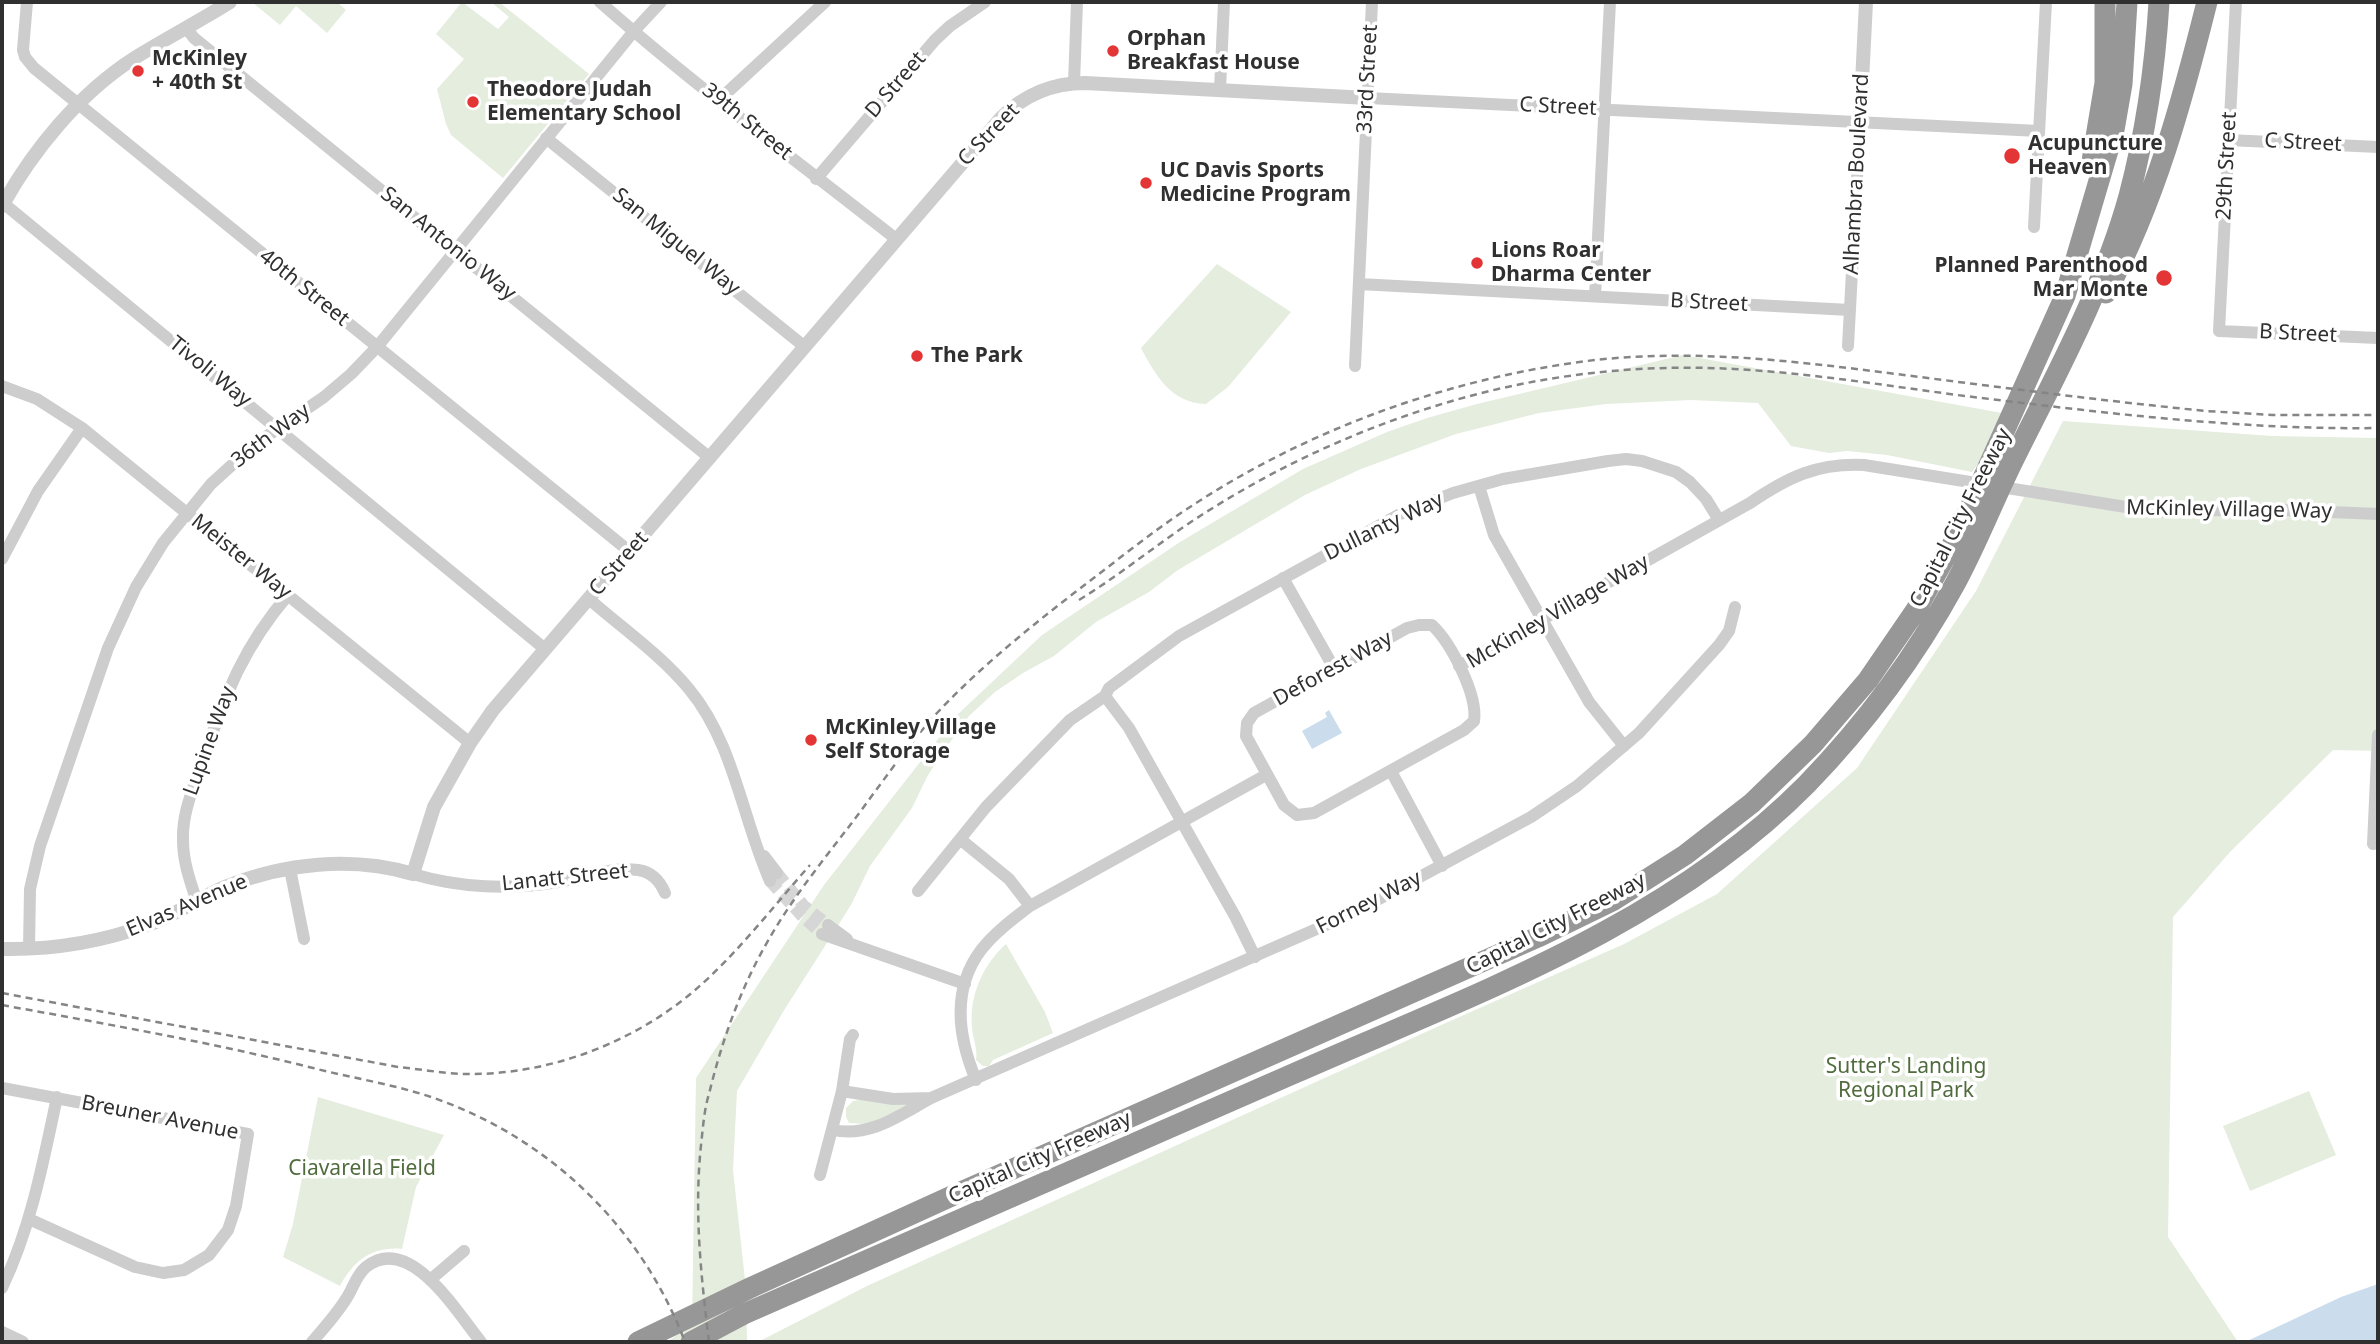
<!DOCTYPE html>
<html>
<head>
<meta charset="utf-8">
<style>
	body { margin:0 }
	#map { position:relative; width:2380px; height:1344px; overflow:hidden; background:#fff; font-family:"Noto Sans",sans-serif }
	canvas { display:block }
	.frame { position:absolute; inset:0; border:4px solid #303030; pointer-events:none }
</style>
</head>
<body>
<div id="map">
<canvas width="2380" height="1344"></canvas>
<div class="frame"></div>
</div>
<script>
const g = document.querySelector('canvas').getContext('2d');
g.lineJoin = 'round';
function fillPath(path, color) {
  g.fillStyle = color;
  g.fill(path, 'evenodd');
}
function trace(path, color, width, dash) {
  g.strokeStyle = color;
  g.lineWidth = width;
  g.lineCap = dash ? 'butt' : 'round';
  g.setLineDash(dash || []);
  g.stroke(path);
}
function drawText(font, color, halo, rows, align = 'center') {
  g.font = font + ' "Noto Sans",sans-serif';
  g.lineWidth = 7;
  g.setLineDash([]);
  g.textBaseline = 'middle';
  g.strokeStyle = halo;
  g.fillStyle = color;
  for (const [text, x, y, turn = 0] of rows) {
    g.save();
    g.translate(x, y);
    g.rotate((+turn || 0) * Math.PI / 180);
    g.textAlign = isNaN(turn) ? turn : align;
    if (halo) g.strokeText(text, 0, 0);
    g.fillText(text, 0, 0);
    g.restore();
  }
}
const green = new Path2D(`
	M255,2H337L346,10L327,33L296,6L280,25L253,3Z
	M462,2L498,29L509,17L491,2H499L589,74L503,178L451,135L446,124L437,89L464,59L436,34Z
	M1217,264L1291,312L1228,387L1206,404C1171,403 1156,376 1141,348Z
	M1683,355L2013,415L1972,472L1887,455L1847,451L1829,453L1791,446L1758,403L1691,400L1606,404L1539,413L1456,434L1361,469L1305,495L1178,570L1149,592L1096,622L1054,656L1023,673L995,692L969,716L948,745L928,775L912,808L870,866L851,905L783,1012L737,1091L733,1170L746,1289L747,1342H667L692,1324L696,1078L824,885L956,716L1042,635L1180,542L1303,469L1387,432L1427,418L1477,404Z
	M2063,421L2272,436L2378,438V751L2333,750L2230,852L2173,917L2168,1237L2238,1342H758L867,1286L1439,1026L1624,944L1717,894L1857,768L1976,591Z
	M1006,944L1045,1012L1053,1033L993,1060L989,1066H983L976,1060C978,1050 973,1039 972,1028C969,995 983,965 1006,944Z
	M2309,1091L2336,1155L2250,1191L2223,1126Z
	M318,1097L444,1135L416,1187L402,1249C373,1246 353,1261 340,1286L283,1257L293,1224Z
	M864,1099L913,1104L867,1124L849,1123L846,1117V1108L853,1101Z`);
const water = new Path2D(`
	M1329,710L1342,733L1312,749L1302,731L1327,717L1325,713Z
	M2378,1284V1342H2245L2341,1297Z`);
const minorTunnel = new Path2D(`
	M777,873L804,906L828,925
	M770,881L802,916L822,934`);
const minor = new Path2D(`
	M27,2L23,50L25,57L34,68L629,551
	M600,2C695,86 797,161 896,239
	M2236,2L2219,331L2378,338
	M187,29L194,38L710,458
	M1074,83L1077,2
	M1220,89L1224,2
	M1368,98L2039,131
	M719,100L825,2
	M546,138L805,347
	M2228,140L2378,147
	M816,179L935,40L950,26L985,2
	M3,203L545,649
	M2034,227L2046,2
	M1359,284L1850,310
	M1595,296L1610,2
	M1848,346L1860,122
	M1355,366L1372,2
	M2,386L37,399L82,428L470,743
	M1479,486L1494,535L1589,702L1624,746
	M2,559L38,491L82,428
	M1283,578L1335,670
	M589,599C622,628 661,655 689,689C734,743 742,818 770,881
	M1419,625H1432C1451,643 1478,695 1474,721L1464,730L1314,813L1297,815L1284,805L1246,736L1247,723L1254,713L1407,628Z
	M1459,666L1750,503C1788,477 1817,463 1864,465L2157,512L2258,509L2378,514
	M1391,771L1442,866
	M960,839L1009,879L1030,906
	M2373,844L2378,735
	M764,856L777,873
	M290,869L304,939
	M413,874C459,888 511,890 558,882C585,878 611,866 638,870C652,872 660,881 665,893
	M918,891L986,807L1070,720L1105,696
	M197,902C190,881 183,862 183,840C182,812 194,787 202,762C226,695 241,650 288,595
	M828,925L847,939
	M822,934L965,984
	M29,949L30,889L40,846L108,648L136,587L163,543L211,484L254,445L324,397L351,374L377,347L634,31L661,2
	M1255,957L1236,918L1129,728L1105,696L1109,688L1179,636L1400,514L1453,493L1503,479L1608,461L1626,459L1642,461L1676,472L1690,482L1706,499L1719,520
	M976,1080C958,1037 951,990 981,950C994,933 1013,919 1030,906L1266,775
	M2,1088L248,1134L236,1206L228,1230L209,1255L184,1270L163,1273L135,1267L29,1219
	M931,1098L1353,913L1531,817L1577,786L1639,733L1719,645L1729,631L1735,607
	M833,1130C869,1138 900,1115 931,1098L893,1099L842,1091
	M820,1175L842,1091L850,1039L853,1035
	M430,1280L464,1251
	M2,1288C31,1227 43,1163 57,1097
	M2,1332L23,1342
	M312,1342C324,1328 336,1315 346,1299C353,1289 356,1275 366,1267C410,1232 458,1314 481,1342`);
const tertiary = new Path2D(`
	M1860,122L1866,2
	M2,206C33,150 79,94 133,59C165,39 198,22 230,2
	M2,949C52,950 101,942 148,925C175,915 199,898 225,887C284,863 352,856 413,874L434,807L470,743L493,710L1001,118C1024,95 1052,83 1085,83L1368,98`);
const motorway = new Path2D(`
	M2091,167L2105,83V2
	M2106,293C2155,201 2182,102 2207,2
	M638,1342L752,1287L954,1195L1538,937L1614,900L1685,855L1752,803L1813,744L1868,680L1916,610L1957,536L2065,296L2114,130L2122,84L2127,2
	M691,1342L744,1314C928,1234 1111,1153 1295,1073C1474,994 1667,926 1807,784C1865,724 1915,657 1955,584C1978,542 1995,496 2017,453C2059,369 2104,286 2129,196C2146,132 2155,68 2159,2`);
const rail = new Path2D(`
	M1079,600C1120,575 1157,544 1197,518C1263,475 1337,439 1411,414C1515,378 1624,363 1734,369C1808,373 1883,385 1957,395C2097,412 2237,430 2378,428
	M2,993L398,1067C419,1069 441,1073 462,1074C545,1076 630,1045 694,991C737,954 772,908 810,865
	M2,1005C106,1024 210,1042 313,1068C352,1078 392,1084 431,1097C548,1137 641,1226 685,1342
	M709,1342C701,1275 694,1213 701,1145C703,1128 704,1110 709,1094C722,1040 741,987 769,939C793,897 825,858 854,820C881,784 907,746 937,713C984,663 1040,619 1095,577C1125,554 1155,530 1187,509C1307,429 1452,377 1595,360C1696,349 1795,361 1896,374C1999,387 2103,401 2206,411L2272,415H2378`);
const markers = [
	[1113,51,7,"#e43536"],
	[138,71,7,"#e43536"],
	[473,102,7,"#e43536"],
	[2012,156,9,"#e43536"],
	[1146,183,7,"#e43536"],
	[1477,263,7,"#e43536"],
	[2164,278,9,"#e43536"],
	[917,356,7,"#e43536"],
	[811,740,7,"#e43536"]
];
const poiNames = [
	["Orphan",1127,39],
	["Breakfast House",1127,63],
	["McKinley",152,59],
	["+ 40th St",152,83],
	["Theodore Judah",487,90],
	["Elementary School",487,114],
	["Acupuncture",2028,144],
	["Heaven",2028,168],
	["UC Davis Sports",1160,171],
	["Medicine Program",1160,195],
	["Lions Roar",1491,251],
	["Dharma Center",1491,275],
	["Planned Parenthood",2148,266,"right"],
	["Mar Monte",2148,290,"right"],
	["The Park",931,356],
	["McKinley Village",825,728],
	["Self Storage",825,752]
];
const streetNames = [
	["33rd Street",1368,79,-87],
	["D Street",896,85,-49],
	["C Street",1558,107,3],
	["39th Street",747,122,39],
	["C Street",989,135,-46],
	["C Street",2303,143,3],
	["29th Street",2227,166,-87],
	["Alhambra Boulevard",1857,174,-87],
	["San Miguel Way",676,242,39],
	["San Antonio Way",448,244,39],
	["40th Street",304,288,39],
	["B Street",1709,303,3],
	["B Street",2298,334,3],
	["Tivoli Way",210,372,39],
	["36th Way",271,436,-37],
	["McKinley Village Way",2229,510,1],
	["Capital City Freeway",1961,518,-63],
	["Dullanty Way",1384,527,-26],
	["Meister Way",241,557,39],
	["C Street",619,564,-49],
	["McKinley Village Way",1558,612,-30],
	["Deforest Way",1333,669,-29],
	["Lupine Way",210,741,-70],
	["Lanatt Street",565,878,-6],
	["Forney Way",1369,903,-27],
	["Elvas Avenue",187,906,-23],
	["Capital City Freeway",1556,924,-27],
	["Breuner Avenue",160,1118,11],
	["Capital City Freeway",1040,1158,-24]
];
const parkNames = [
	["Sutter's Landing",1906,1067],
	["Regional Park",1906,1091],
	["Ciavarella Field",362,1169]
];
fillPath(green, '#e5edde');
fillPath(water, '#cbddec');
trace(minorTunnel, '#d6d6d6', 12, [12, 6]);
trace(minor, '#cdcdcd', 12);
trace(tertiary, '#cdcdcd', 14);
trace(motorway, '#979797', 21);
trace(rail, '#858585', 2.5, [7, 5]);
for (const [x, y, r, color] of markers) {
  const dot = new Path2D();
  dot.arc(x, y, r, 0, 2 * Math.PI);
  g.fillStyle = color;
  g.fill(dot);
  trace(dot, '#fff', 2.5);
}
drawText('bold 21px', '#303030', '#fff', poiNames, 'left');
drawText('21px', '#303030', '#fff', streetNames);
drawText('21px', '#506c3d', '#fff', parkNames);
</script>
</body>
</html>
